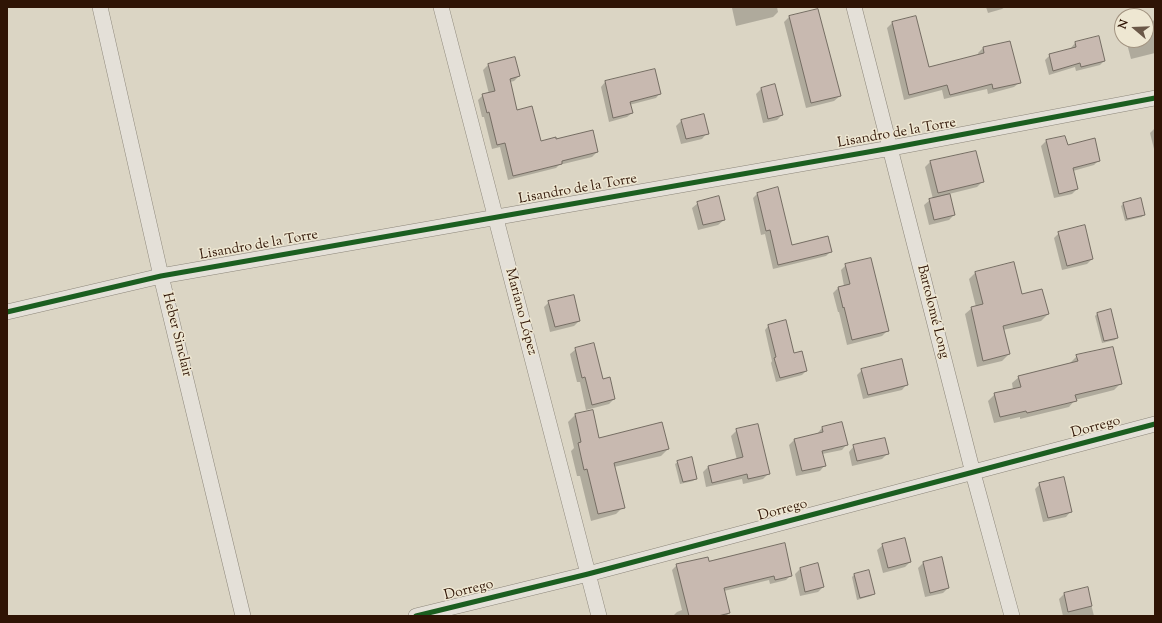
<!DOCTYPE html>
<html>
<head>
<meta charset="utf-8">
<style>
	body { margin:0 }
	#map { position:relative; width:1162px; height:623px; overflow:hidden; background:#dbd5c4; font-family:"Sorts Mill Goudy",serif }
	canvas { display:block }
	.frame { position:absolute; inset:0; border:8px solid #2f1405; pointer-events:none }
	.north { position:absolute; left:1114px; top:8px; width:40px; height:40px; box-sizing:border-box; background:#eee7d2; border:1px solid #a29380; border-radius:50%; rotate:289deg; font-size:11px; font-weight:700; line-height:16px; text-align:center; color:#2f1405 }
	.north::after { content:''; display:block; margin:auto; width:14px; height:18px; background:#6b5848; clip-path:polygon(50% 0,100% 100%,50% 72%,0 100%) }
</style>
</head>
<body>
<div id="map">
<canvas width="1162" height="623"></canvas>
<div class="frame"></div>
<div class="north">N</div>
</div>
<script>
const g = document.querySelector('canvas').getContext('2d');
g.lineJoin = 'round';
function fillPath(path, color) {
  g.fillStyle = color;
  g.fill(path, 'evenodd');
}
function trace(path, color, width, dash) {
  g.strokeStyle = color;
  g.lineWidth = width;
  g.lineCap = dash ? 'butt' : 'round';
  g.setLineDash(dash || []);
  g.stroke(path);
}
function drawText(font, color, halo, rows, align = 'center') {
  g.font = font + ' "Sorts Mill Goudy",serif';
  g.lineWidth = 3;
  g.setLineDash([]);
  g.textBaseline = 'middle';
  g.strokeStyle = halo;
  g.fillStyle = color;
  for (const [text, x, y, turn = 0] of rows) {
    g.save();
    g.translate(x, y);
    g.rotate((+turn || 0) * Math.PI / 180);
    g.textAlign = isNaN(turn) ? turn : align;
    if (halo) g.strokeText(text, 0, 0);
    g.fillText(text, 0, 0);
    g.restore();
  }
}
const shadow = new Path2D(`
	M733,7H777L778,12L773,17L736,26L732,8Z
	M986,7H1005L1002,9L988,13Z
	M789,17L840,96L834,101L806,108L784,22Z
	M915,17L928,68L979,56L978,53L983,48L1020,82L1014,87L988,94L987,89L944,99L942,90L904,100L887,28L892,23Z
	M1155,20V53L1131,59L1126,40H1146V23Z
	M1075,43L1104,61L1100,65L1076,71L1075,67L1049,75L1045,60L1050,55L1071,49V48Z
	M488,65L519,76L514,81L510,82L517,111L540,142L555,140L597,152L592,157L559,165L556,168L508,180L500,147L492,149L484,117H482L478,100L483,95L489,94L483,70Z
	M654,70L660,93L656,98L629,105L632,113L627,117L609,122L601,87L605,82Z
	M761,89L782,115L777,120L763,123L756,94Z
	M682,120L707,133L702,139L681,144L676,126Z
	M1155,128V153L1150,133Z
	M1064,137L1067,146L1099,160L1094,165L1073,171L1077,189L1072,194L1054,198L1041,146L1046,141Z
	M930,162L983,181L977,187L949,194L954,215L949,220L929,225L924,205L930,200L933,199L925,167Z
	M757,194L791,246L831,251L826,256L773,269L765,234L761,235L753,198Z
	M698,203L724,220L718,225L698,230L692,208Z
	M1124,203L1144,214L1142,217L1125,221L1121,206Z
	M1059,233L1092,259L1087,264L1062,270L1054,238Z
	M846,265L887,331L882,336L847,345L839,312H838L833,293L838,288L844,286L841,270Z
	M975,273L1021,295L1048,314L1041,321L1003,330L1009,354L1002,361L977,367L965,314L972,308L976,307L969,279Z
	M549,302L579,321L574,326L550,332L544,307Z
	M1097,314L1117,337L1115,340L1102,343L1095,316Z
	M769,325L806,371L802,375L776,382L771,363L772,361L765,330Z
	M576,349L602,380L614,399L609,404L586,410L580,382H577L570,354Z
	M1077,356L1121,383L1114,390L1075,400L1069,407L1020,419V417L994,423L988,401L995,394L1013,390L1012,383L1019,377L1070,363Z
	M862,370L907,384L902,390L863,399L857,375Z
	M592,411L598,439L668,449L661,456L614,467L623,507L616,514L591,521L580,476H577L571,451L574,448L568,422L575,415Z
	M822,428L847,444L842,450L822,454L825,465L820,471L796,476L789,445L794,440L817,434Z
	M737,430L769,473L763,479L743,484L742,479L706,487L703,472L708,467L737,460L731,436Z
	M854,446L888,453L882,459L852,466L849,452Z
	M678,462L696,478L693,481L680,484L675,464Z
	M1040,484L1071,511L1066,517L1043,522L1035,489Z
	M883,545L910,562L905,567L883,573L877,550Z
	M941,558L948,588L943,593L925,597L918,568L923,563Z
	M708,562L791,575L786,580L770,584L769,580L724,591L729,613L726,616H673L677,612L682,610L672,570L677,565Z
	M818,564L823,587L818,592L800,596L795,574L800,569Z
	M868,571L874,594L871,596L857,600L852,577L854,575Z
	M1087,588L1094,616H1063L1059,599L1064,594Z`);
const building = new Path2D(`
	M818,9L841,96L811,103L789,16Z
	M916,16L929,67L984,53L983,47L1010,41L1021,83L993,89L992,84L950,95L947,85L909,95L892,22Z
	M1099,36L1105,61L1081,67L1080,63L1053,71L1049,54L1076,47L1075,42Z
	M515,57L520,76L510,79L517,110L532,106L541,141L556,137V139L593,130L598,152L562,161V164L513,176L505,143L497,145L489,112L487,113L482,94L495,91L488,64Z
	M655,69L661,94L630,102L633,113L613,118L605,81Z
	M775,84L783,115L768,119L761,88Z
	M704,114L709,134L686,139L681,120Z
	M1065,136L1068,145L1095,138L1100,161L1073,168L1078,189L1059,194L1046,140Z
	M976,151L984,182L938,193L930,161Z
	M778,187L792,245L828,236L832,252L778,265L770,230L766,231L757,193Z
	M950,194L955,215L934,220L929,199Z
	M719,196L725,220L703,225L697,202Z
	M1141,198L1145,215L1127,219L1123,203Z
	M1085,225L1093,259L1067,266L1058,232Z
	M871,258L889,331L852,340L844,307L843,308L838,287L850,284L845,264Z
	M1014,262L1022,294L1042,289L1049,314L1003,326L1010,354L983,361L971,307L983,304L975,272Z
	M574,295L580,321L555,327L548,301Z
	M1111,309L1118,338L1104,341L1097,313Z
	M786,320L794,353L802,351L807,371L780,378L774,358L776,357L768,325Z
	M594,343L603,379L610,377L615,399L592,405L585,377L582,378L575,348Z
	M1113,347L1122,384L1075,395L1077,401L1027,413L1026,411L1000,417L994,393L1021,387L1018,376L1078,361L1076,355Z
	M902,359L908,385L868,395L861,369Z
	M593,410L599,438L662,422L669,449L614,463L625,508L598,514L587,469L584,470L578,443L581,442L575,414Z
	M842,422L848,445L822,451L826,466L802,471L794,439L823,432L822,427Z
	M758,424L770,474L748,479L747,474L712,483L708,466L743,457L736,429Z
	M885,438L889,454L857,461L853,445Z
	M692,457L697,479L683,482L677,461Z
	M1064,477L1072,512L1048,518L1039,483Z
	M905,538L911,562L888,568L882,544Z
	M785,543L792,576L775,580L774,576L724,588L730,613L718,616H689L676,564L708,557L709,561Z
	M942,557L949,588L930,593L923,562Z
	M818,563L824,587L805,592L800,568Z
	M869,570L875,594L860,598L854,574Z
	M1088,587L1092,606L1068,612L1064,593Z`);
const minor = new Path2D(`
	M100,7L161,276L243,616
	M441,7L599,616
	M854,7L973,473L1012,616
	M7,312L161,276L891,148L1155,98
	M416,616L588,574L1155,424`);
const cycleway = new Path2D(`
	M7,312L161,276L891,148L1155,98
	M416,616L588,574L1155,424`);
const streetNames = [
	["Lisandro de la Torre",897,134,-10],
	["Lisandro de la Torre",578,190,-10],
	["Lisandro de la Torre",259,246,-10],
	["Mariano López",520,312,75],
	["Bartolomé Long",932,312,76],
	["Heber Sinclair",176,335,76],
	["Dorrego",1096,428,-15],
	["Dorrego",783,511,-15],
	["Dorrego",469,591,-14]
];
fillPath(shadow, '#0003');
fillPath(building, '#c8b9b0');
trace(building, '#756d63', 1);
trace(minor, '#8d877b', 16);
trace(minor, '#e4e0d8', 15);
trace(cycleway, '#1b5e20', 5);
drawText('14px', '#2f1405', '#eee7d2', streetNames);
</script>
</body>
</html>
